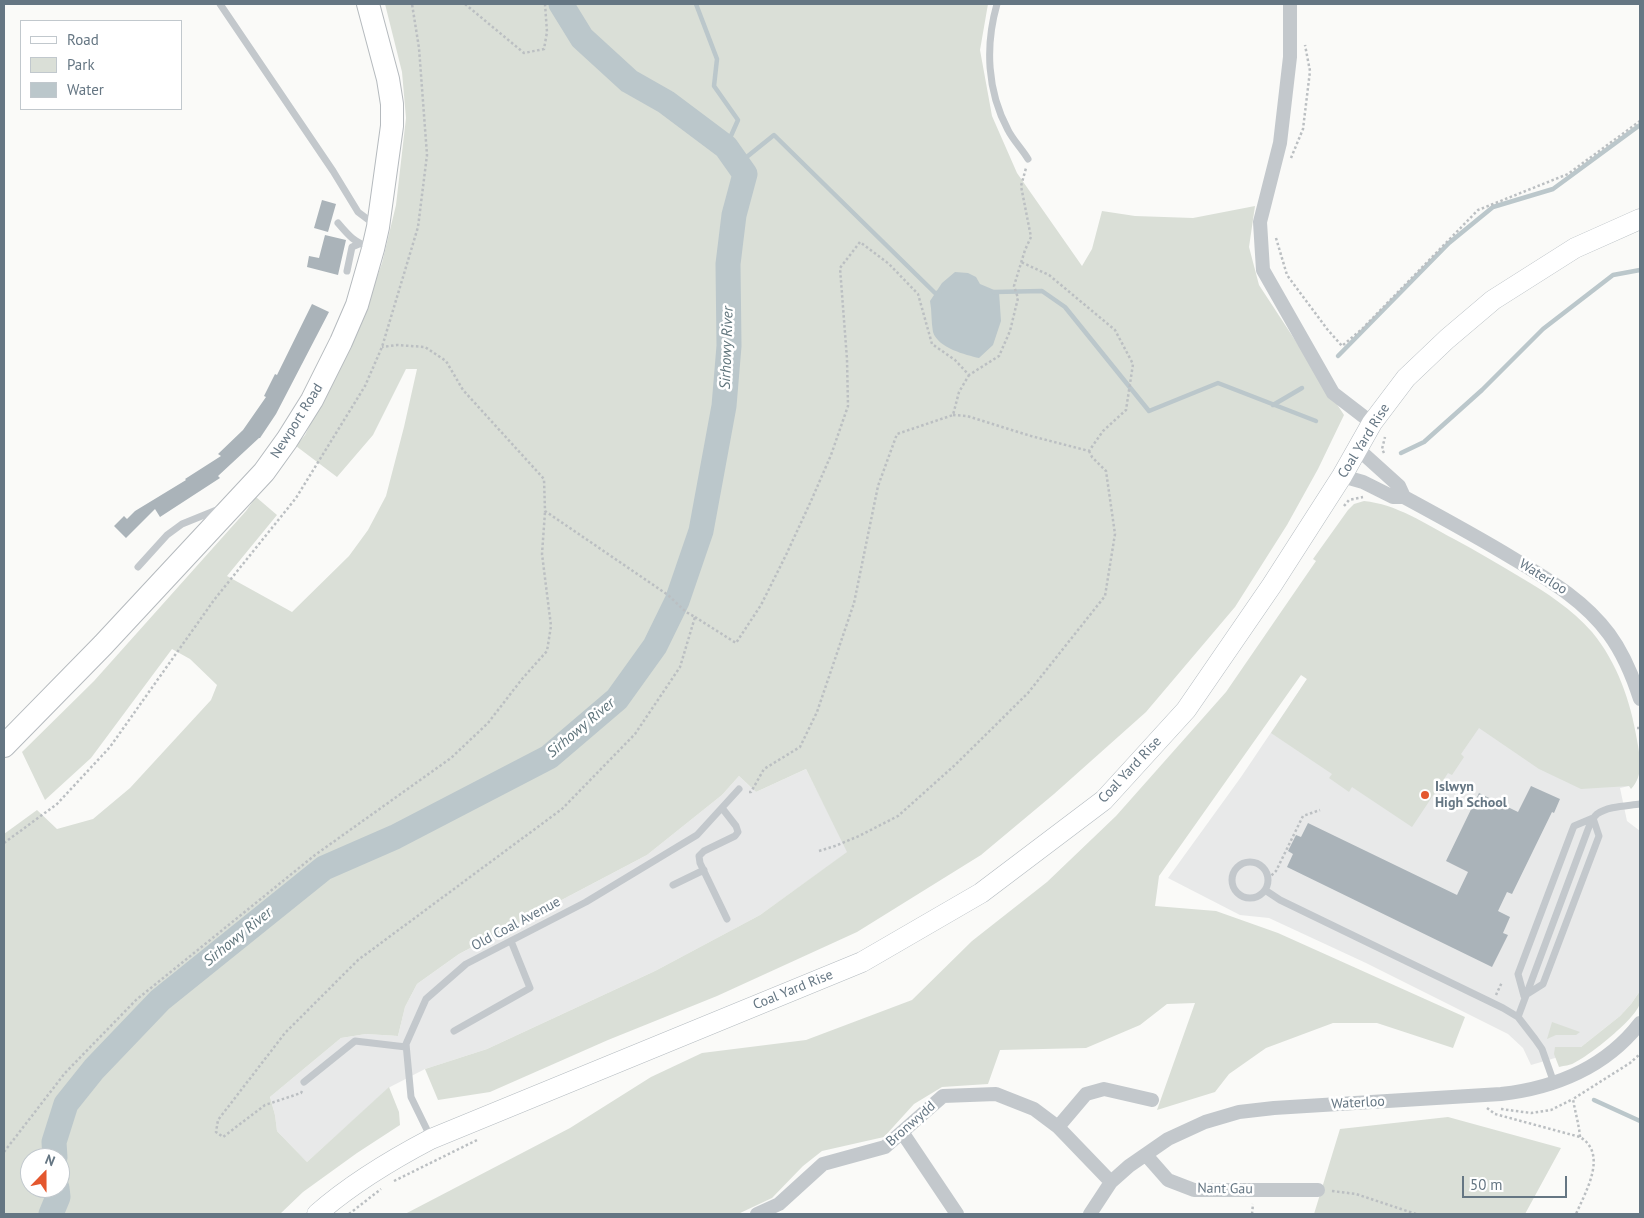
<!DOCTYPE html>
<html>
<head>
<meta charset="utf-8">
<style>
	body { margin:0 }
	#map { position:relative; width:1644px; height:1218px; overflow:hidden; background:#fafaf8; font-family:"PT Sans",sans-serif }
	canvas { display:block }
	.frame { position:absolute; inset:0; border:5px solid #657683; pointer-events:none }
	.legend { position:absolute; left:20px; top:20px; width:162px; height:90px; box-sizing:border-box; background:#fff; border:1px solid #c1c8cd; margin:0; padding:6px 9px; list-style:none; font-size:15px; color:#657683 }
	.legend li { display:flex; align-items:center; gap:10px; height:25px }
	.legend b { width:25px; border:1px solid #c1c8cd }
	.north { position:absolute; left:20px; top:1148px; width:50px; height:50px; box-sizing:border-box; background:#fff; border:1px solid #c1c8cd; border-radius:50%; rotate:22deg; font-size:14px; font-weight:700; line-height:20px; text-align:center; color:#657683 }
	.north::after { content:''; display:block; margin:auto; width:18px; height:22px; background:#e4572e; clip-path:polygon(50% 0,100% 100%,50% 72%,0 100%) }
	.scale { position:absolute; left:1462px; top:1176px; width:105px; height:22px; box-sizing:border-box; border:2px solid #657683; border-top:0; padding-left:6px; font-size:15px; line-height:18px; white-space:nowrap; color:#657683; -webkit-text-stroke:4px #fff; paint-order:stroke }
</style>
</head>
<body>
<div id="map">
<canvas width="1644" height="1218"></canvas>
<div class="frame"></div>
<ul class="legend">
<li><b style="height:6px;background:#fff"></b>Road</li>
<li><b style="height:14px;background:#dadfd7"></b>Park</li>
<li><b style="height:14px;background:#bbc7cb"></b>Water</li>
</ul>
<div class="north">N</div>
<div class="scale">50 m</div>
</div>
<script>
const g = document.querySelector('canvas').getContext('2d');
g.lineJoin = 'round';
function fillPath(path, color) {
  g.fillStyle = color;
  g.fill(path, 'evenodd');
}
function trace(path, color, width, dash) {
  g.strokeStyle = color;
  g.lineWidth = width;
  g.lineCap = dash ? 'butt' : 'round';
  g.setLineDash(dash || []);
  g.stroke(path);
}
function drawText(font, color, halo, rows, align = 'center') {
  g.font = font + ' "PT Sans",sans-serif';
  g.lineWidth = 5;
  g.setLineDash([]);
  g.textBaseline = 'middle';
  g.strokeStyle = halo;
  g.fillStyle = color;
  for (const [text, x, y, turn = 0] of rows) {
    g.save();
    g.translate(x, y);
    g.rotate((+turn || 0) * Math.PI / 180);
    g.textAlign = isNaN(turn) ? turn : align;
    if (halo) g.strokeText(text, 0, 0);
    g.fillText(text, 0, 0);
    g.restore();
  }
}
const built = new Path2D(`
	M1314,654L1629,786L1620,788L1627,821L1640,831V991L1631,1004L1620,1016L1581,1047L1555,1058L1531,1065L1523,1048L1508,1034L1366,963L1269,918L1240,915L1168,878L1241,777L1307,679L1301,674Z
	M806,769L848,852L760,915L655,971L487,1049L425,1069L390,1087L307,1162L277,1131L275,1115L270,1097L341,1038L366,1034L398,1036L405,1007L417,984L459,954L647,855L722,795L739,776L756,792Z`);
const green = new Path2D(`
	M385,4H988L980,50L992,116L1017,173L1082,266L1092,249L1102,211L1135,216L1193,218L1255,206L1249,247L1259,285L1344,415L1318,469L1287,525L1235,607L1146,712L1054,794L981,855L857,932L717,996L608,1040L490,1092L438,1100L425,1069L487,1049L655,971L760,915L847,852L806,769L756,792L739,776L722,795L647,855L459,954L417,984L405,1007L398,1036L366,1034L341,1038L270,1097L275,1115L277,1131L307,1162L389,1087L399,1112L400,1125L357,1153L303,1192L280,1214H4V834L37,810L57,829L93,819L130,788L211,700L217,685L190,659L172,649L91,758L45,800L22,752L94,681L246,511L256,497L277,515L227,576L292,612L349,556L368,530L386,496L404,427L417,369H406L373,435L337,477L296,446L305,435L361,321L382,263L396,205L406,118L402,72ZM30,1158H60V1188H30Z
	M1364,501C1396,504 1426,524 1454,539C1477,551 1498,564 1520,577C1547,593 1572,609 1592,632C1617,662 1631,702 1637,740C1640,757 1644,776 1631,789L1629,786L1581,789L1539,769L1479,728L1461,754L1464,757L1452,775L1448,773L1412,827L1352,787L1349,792L1329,778L1332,774L1271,733L1307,679L1301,675L1159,876L1155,906L1216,911L1278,933L1465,1017L1453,1048L1377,1023H1333L1266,1048L1229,1074L1215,1092L1157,1110L1195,1003L1167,1004L1140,1025L1086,1048L1000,1050L988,1084L942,1087L914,1104L884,1137L822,1151L803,1166L772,1198L738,1214H405L570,1128L651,1077L702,1053L806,1040L912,1000L972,941L1047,882L1116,816L1226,692L1316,561L1313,559L1348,510L1354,504Z
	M1640,991C1640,994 1641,999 1640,1003C1637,1018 1589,1056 1574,1063C1569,1066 1565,1065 1559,1067L1554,1054L1555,1047H1581L1620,1016L1631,1004Z
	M1552,1022L1580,1032L1576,1035H1556L1547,1039Z
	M1448,1117L1561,1148L1525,1214H1314L1340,1129Z`);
const water = new Path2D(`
	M955,272L968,273L976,277L980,284L999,292L1001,321L993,345L979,358C966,355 938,348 933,332C931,322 932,311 930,301L942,283Z`);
const stream = new Path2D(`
	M696,4L717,59L714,86L738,120L726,147
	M738,164L774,135L935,293H939
	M994,292L1042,291L1065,307L1149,411L1218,383L1316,421
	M1338,356L1449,243L1493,207L1553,189L1640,125
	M1273,405L1302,388
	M1401,453L1424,442L1482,390L1543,329L1613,275L1640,270
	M1594,1100L1640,1121`);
const river = new Path2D(`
	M55,1158L54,1142L66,1104L94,1069L160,1000L324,868L395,837L549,757L617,699L655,646L677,601L701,531L724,406L729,346L728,264L734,215L745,174L726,147L666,102L629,81L582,38L561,4
	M51,1214L58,1197L57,1188`);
const building = new Path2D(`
	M322,200L336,204L328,232L314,228Z
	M325,235L346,240L338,275L307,267L309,256L319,258Z
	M312,304L329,312L276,414L260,438H259L218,476L220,478L160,517L155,509L126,538L114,526L124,516L127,519L135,511L186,480L185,479L221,456L218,454L243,430L266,397L264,396L275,374L277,375Z
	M1531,786L1560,799L1554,813L1552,812L1512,894L1507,892L1498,911L1510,917L1503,933L1508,935L1492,967L1287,867L1293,854L1288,851L1296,835L1301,837L1308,823L1457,895L1468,872L1446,861L1479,793L1518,812Z`);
const path = new Path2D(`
	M465,4L524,53L544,49L547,32L545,4
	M1291,158L1303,129L1310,71L1305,45
	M1276,238L1287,275L1327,329L1342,346L1362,329L1478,210L1568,174L1640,121
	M953,415L967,416L1031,436L1089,451L1103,431L1126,410L1133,364L1115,330L1049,275L1021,262
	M1384,453L1382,449L1385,437
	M1344,506L1349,500L1363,497
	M695,617L736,643L761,605L786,555L811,501L831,455L848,406L847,359L840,268L860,242L889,264L918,294L932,344L955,360L969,375L999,356L1010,331L1018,298L1014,286L1025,250L1031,237L1021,186L1026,168
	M1637,728H1640
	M749,792H751L764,769L800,747L817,712L854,603L878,486L897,434L953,415L959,392L969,375
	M4,843L57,804L110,747L214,600L296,498L365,386L382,347L418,227L427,155L419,48L412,4
	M819,851L835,846L859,836L898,816L955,765L1028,693L1105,596L1115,534L1106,471L1092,457L1089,451
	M1268,879L1276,871L1303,816L1320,810
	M1496,995L1502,982
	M302,1091L301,1093L265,1105L223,1137L216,1132L218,1120L285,1033L358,960L562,809L635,734L680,667L695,617L686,612L668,595L545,511L544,479L463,390L446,361L425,347L397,345L382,347
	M1487,1108L1495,1114L1580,1137C1608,1154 1586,1191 1576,1214
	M1501,1109L1531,1113L1551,1110L1573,1099
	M1580,1137C1579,1124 1575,1112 1573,1099L1630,1063L1640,1054
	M4,1152L65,1073L136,1000L315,855L451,758L488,723L522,679L547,651L551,626L542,554L545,512
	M394,1181L477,1140
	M1332,1191L1356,1194L1416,1214
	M349,1214L381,1189
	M1252,1214L1253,1204`);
const lane = new Path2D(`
	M220,4L333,171L358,212L374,224
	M997,4C985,46 987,91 1008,130C1013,140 1022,149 1028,159
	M338,223C349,236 354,242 371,248
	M347,271L352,247L359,244
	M138,567L167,535L182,524L219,509
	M722,808L736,826L738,832L735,836L704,851L699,856L700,863L727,919
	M1232 880a18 18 0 1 1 36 0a18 18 0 1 1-36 0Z
	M673,885L704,870
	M1265,890L1280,900L1503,1008L1518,1017L1535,1039L1542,1049L1554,1083
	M1524,996L1518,974L1572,831L1574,826L1593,818
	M1524,996L1543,984L1599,836L1593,818
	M1518,1017L1587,832C1589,826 1592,818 1597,814C1608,806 1627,806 1640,804
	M454,1031L530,988L511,941
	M304,1082L355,1041L406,1047
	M430,1136L411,1097L406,1044L426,999L466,964L586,902L697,835L739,789`);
const street = new Path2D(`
	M1290,4V57L1280,143L1260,222L1263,270L1333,393L1372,423
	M1358,449L1399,486L1404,497
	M1342,476L1363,482L1393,497H1404C1441,517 1478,537 1514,559C1549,580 1584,600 1609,634C1623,653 1633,677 1640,699
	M1058,1127L1086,1094L1104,1089L1152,1100
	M902,1132L957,1214
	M1146,1155L1168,1180L1194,1190H1318
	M757,1214L779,1204L823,1164L885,1147L943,1096L996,1094L1034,1109L1058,1127L1111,1182
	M1090,1214L1111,1182L1129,1166L1168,1139L1205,1122L1239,1112L1274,1108L1501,1094C1555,1088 1606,1067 1640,1023`);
const secondary = new Path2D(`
	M317,1214C351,1184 391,1160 431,1139L862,962L981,893L1104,800L1186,710L1272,585L1342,476L1372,423L1406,378L1447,339L1493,300L1575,248L1640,219`);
const primary = new Path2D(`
	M4,746L103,645L264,472L287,440L312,400L341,342L357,305L373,249L378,227L392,126V104L388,79L368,4`);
const markers = [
	[1425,795,5,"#e4572e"]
];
const streetNames = [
	["Newport Road",297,421,-58],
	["Coal Yard Rise",1364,441,-58],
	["Waterloo",1543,577,32],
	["Coal Yard Rise",1130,770,-47],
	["Old Coal Avenue",516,924,-28],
	["Coal Yard Rise",793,990,-22],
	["Waterloo",1358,1103,-3],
	["Bronwydd",911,1124,-41],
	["Nant Gau",1225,1189,1]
];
const poiNames = [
	["Islwyn",1435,787],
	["High School",1435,803]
];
const waterNames = [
	["Sirhowy River",727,348,-88],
	["Sirhowy River",581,728,-40],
	["Sirhowy River",238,937,-39]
];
fillPath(built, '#e8e9e9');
fillPath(green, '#dadfd7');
fillPath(water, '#bbc7cb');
trace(stream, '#bbc7cb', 4.5);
trace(river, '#bbc7cb', 25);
fillPath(building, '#aab3b9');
trace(secondary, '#b3babf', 21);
trace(primary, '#b5babe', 24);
trace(path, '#bbbfc2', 2.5, [2.5, 2.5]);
trace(lane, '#c3c8cc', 7);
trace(street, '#c3c8cc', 14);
trace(secondary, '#fff', 20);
trace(primary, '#fff', 22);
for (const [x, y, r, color] of markers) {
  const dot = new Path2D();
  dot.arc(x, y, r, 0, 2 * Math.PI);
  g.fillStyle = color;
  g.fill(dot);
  trace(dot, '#fff', 2);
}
drawText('14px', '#657683', '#fff', streetNames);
drawText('bold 14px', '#657683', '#fff', poiNames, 'left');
drawText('italic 15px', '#60757c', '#fff', waterNames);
</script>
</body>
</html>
